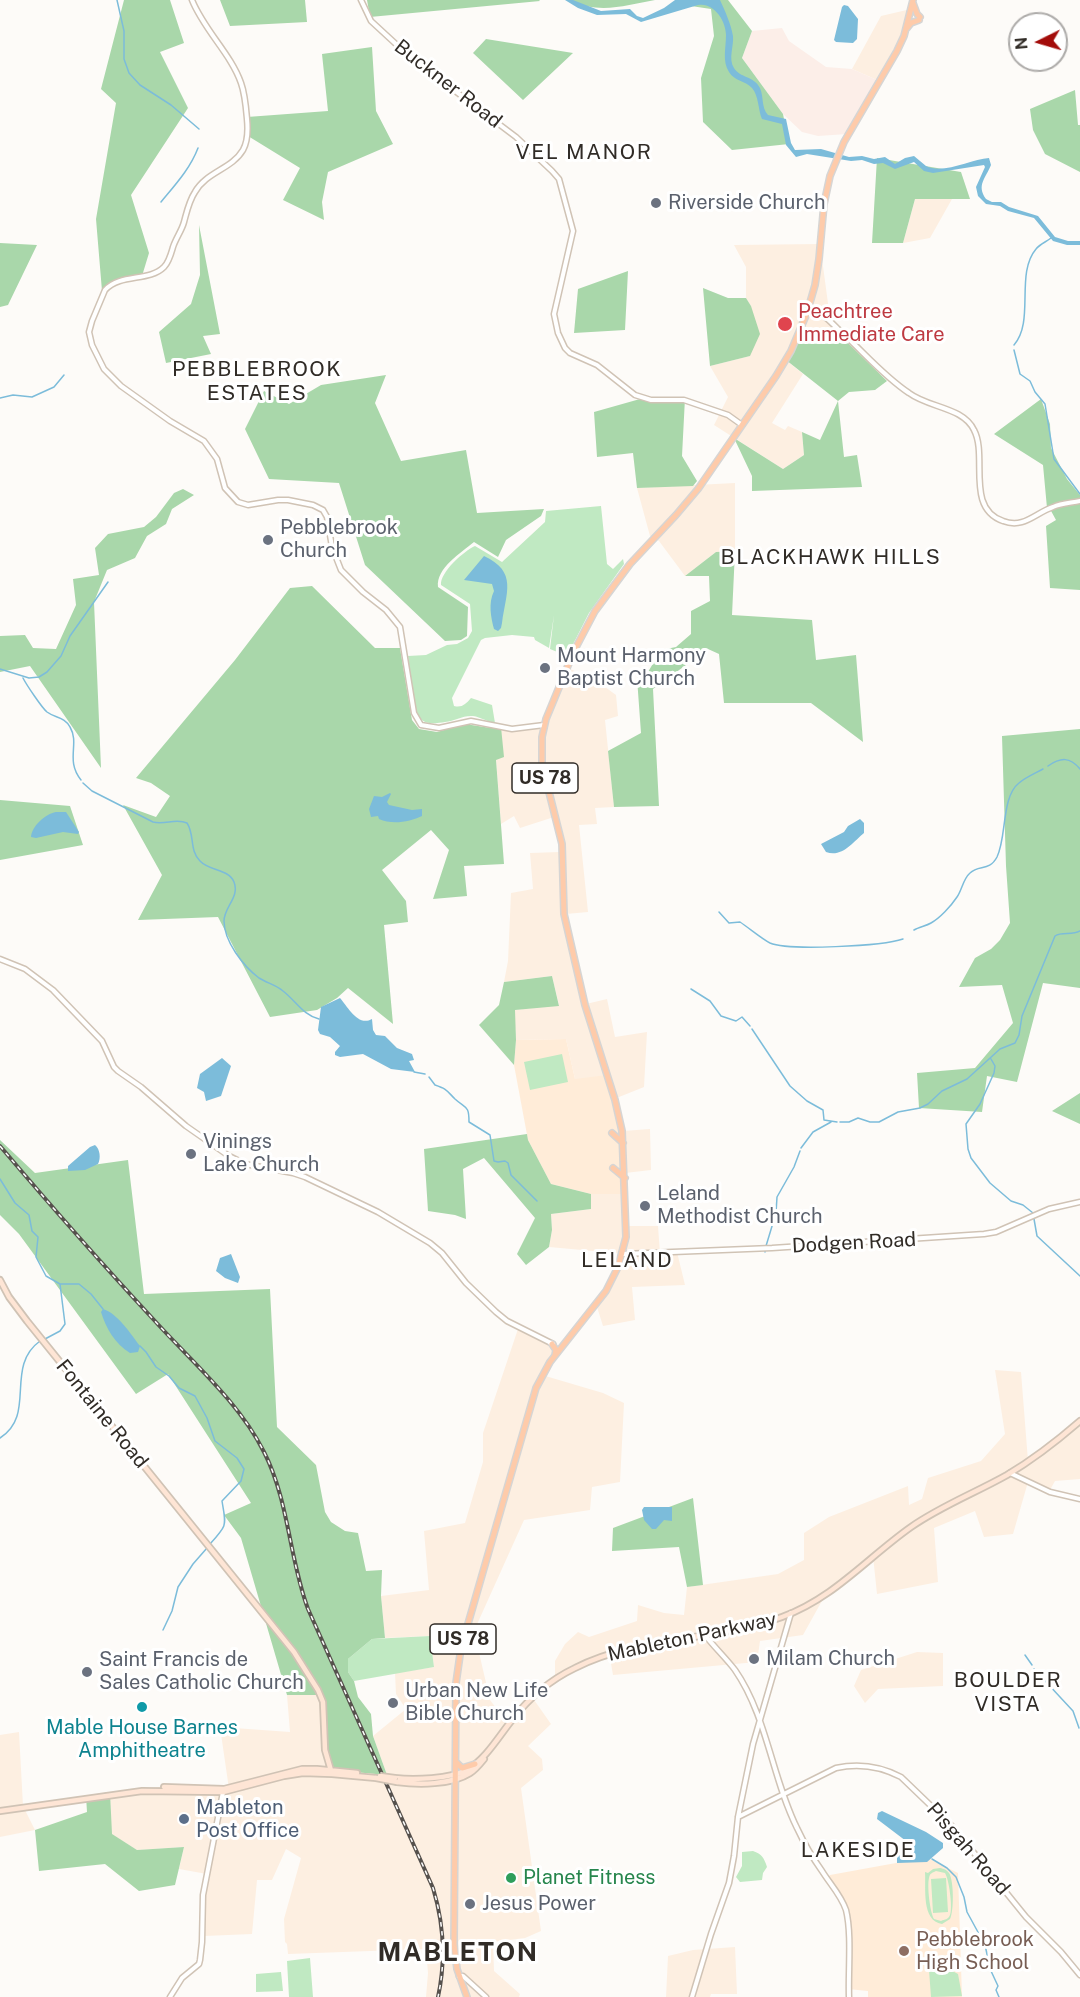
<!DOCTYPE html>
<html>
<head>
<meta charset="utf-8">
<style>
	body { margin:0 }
	#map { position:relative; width:1080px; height:1997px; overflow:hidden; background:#fdfbf8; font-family:"Public Sans",sans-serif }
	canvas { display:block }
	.north { position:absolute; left:1008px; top:12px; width:60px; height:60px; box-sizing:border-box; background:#fff; border:2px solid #adaba9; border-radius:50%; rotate:265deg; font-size:16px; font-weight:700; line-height:24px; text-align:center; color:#312c27 }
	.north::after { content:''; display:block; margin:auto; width:21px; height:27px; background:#a30c0a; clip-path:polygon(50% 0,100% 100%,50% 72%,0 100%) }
</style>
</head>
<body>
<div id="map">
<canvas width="1080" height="1997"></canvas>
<div class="north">N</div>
</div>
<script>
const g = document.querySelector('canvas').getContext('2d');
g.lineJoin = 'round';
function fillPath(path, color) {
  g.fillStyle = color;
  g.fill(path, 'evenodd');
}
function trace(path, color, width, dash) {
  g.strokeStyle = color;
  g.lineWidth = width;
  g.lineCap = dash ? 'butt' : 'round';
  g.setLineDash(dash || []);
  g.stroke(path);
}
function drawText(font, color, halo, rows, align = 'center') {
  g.font = font + ' "Public Sans",sans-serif';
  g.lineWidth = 6;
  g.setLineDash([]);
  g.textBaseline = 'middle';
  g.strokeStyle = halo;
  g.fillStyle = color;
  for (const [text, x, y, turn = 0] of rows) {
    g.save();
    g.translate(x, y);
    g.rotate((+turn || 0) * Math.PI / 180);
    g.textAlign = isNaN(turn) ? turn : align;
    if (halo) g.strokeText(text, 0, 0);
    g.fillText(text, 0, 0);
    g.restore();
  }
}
const commercial = new Path2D(`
	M911,9L904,36L877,80L852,69L881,16Z
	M915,199H952L930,238L903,243Z
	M820,244L832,333L795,339L786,360L803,374L772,423L785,430L788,426L802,432L804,455L783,469L714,425L728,397L710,366L750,356L751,306L746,298V267L734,245Z
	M735,483V551L716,552L685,576L659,541L650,536L637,488Z
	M565,667L594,679L616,695L618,716L605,720L614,807L595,808L597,824L579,825L588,912L566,914L586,1004L607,999L615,1037L647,1032L644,1087L614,1099L575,1079L566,1039L516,1040L514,1010L559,1005L552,976L504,982L508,961L511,893L533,889L530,853L560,852V841L554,817L520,828L514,816L501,824L496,759L501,727L514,729L542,728L543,719Z
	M650,1129L651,1170L625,1173L623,1131Z
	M591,1194H625L628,1226H658L660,1254L677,1252L685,1285L632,1287L635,1320L603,1326L597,1307L626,1254L549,1247L552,1230L551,1214L591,1209Z
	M519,1326L559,1348L542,1375L603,1393L624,1403L620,1482L592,1487L590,1510L524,1520L474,1631L490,1700L508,1724L532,1697L551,1724L528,1746L542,1759L543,1770L521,1788L541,1931L525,1938L493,1942L494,1971L520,1994L519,1997H426L428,1973L426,1949L288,1954L287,1944L285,1942L284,1919L301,1858L286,1849L272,1880H257L252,1934L204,1936L200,1904L206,1890L207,1874L179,1869L184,1847L137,1850L111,1834L110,1792L159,1787L208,1790L229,1789L220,1727L290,1732L287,1695H319L387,1775L373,1736L406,1709L396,1694L395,1673L434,1667L430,1636L385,1638L381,1596L429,1590L424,1531L465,1523L483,1462V1433Z
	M995,1370L1021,1372L1028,1461L1080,1418V1479L1055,1481L1050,1490L1028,1482L1013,1534L984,1537L975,1511L934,1528L938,1582L877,1594L873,1556L823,1599L803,1635L760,1641L757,1662L613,1675L609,1652L570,1666L555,1678V1661L565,1644L578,1632L589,1637L637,1621L638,1605L664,1613L684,1615L687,1587L778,1574L804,1560V1533L829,1517L908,1486L909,1505L922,1499L928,1478L981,1461L1005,1434Z
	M917,1652L943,1653V1686L878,1689L865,1703L854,1686L861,1670Z
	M19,1732L23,1806L35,1830L0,1837V1735Z
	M735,1947L737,1994H711L710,1997H666L668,1956L693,1950Z`);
const industrial = new Path2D(`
	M782,28L789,41L826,67L852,69L877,80L847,134L818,136L802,132L783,114L742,58L752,31Z`);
const built = new Path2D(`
	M566,1039L575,1079L607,1075L623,1131L625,1194H591L551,1184L528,1140L514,1065L516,1040Z
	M918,1859H930L958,1873L962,1997H868V1991L848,1989L846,1912L828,1878L830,1875Z`);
const green = new Path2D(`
	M601,506L607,564L613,569L623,559L624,564L589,613L567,656L550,649L554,615L549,648L535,640L534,637L512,635L485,638L481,640L452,698L454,706C462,708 466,704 471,698L492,705L495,723C487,722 481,717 473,716C463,715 455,721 445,722C438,723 427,725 422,720C412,712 410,669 408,656L426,655L447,645L457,644L468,638L472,631L470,604L441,585C440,572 464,551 475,546L502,562L545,522L546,511Z
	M562,1054L568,1082L530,1090L524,1062Z
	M430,1636L434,1667L354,1681L348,1672V1659L372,1639Z
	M753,1851C762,1854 764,1858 767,1867L763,1873L762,1880L740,1882L736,1877L742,1866V1852Z
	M940,1868C944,1869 946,1869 949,1873C954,1880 954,1912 950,1919L942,1924C921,1921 926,1888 925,1872L928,1873L933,1869ZM936,1871L945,1873C949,1879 953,1908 950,1915C948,1920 945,1919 941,1921L934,1919C930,1912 927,1886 929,1878C930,1873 932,1873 936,1871Z
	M946,1878L948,1912L933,1913L931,1879Z
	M310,1958L313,1997H289L287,1961Z
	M938,1967H945L958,1974L962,1996L931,1997L929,1970Z
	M281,1972L283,1991L256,1992V1974Z`);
const forest = new Path2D(`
	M124,0H170L184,43L160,52L188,108L131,195L149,253L142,276L121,280L102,291L96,219L116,103L101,89Z
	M220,0H305L307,22L230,26Z
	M367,0H539L540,1L370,17Z
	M571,0H655C627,5 598,15 571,0Z
	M691,0H728L752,31L742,58L783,114L789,144L732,150L703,122L701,78L714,36L711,9L691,6Z
	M486,39L573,53L523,100L473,53Z
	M372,47L376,111L393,144L328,172L322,202L324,220L283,200L300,168L248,136L247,117L328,111L322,54Z
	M1075,90L1078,125H1080V172L1045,154L1033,130L1030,109Z
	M877,158L961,172L970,199H915L903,243H872Z
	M199,225L220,334L203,336L211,354L166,363L159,332L191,304L200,275Z
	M0,243L37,245L8,305L0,307Z
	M628,271L625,330L574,333L578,289Z
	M703,288L728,298H746L751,306L760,334L750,356L710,366Z
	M832,333L849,344L887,381L875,390L849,392L838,401L844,457L857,455L862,487L752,491V476L734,438L783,469L804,455L802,432L820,440L838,401L786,360L795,339Z
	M386,375L375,403L401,461L466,450L477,513L544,509L541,516L506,540L498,557L474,542C461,553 436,568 438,587L468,607L467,636L461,640L445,641L365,565L339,483L269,479L245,429L264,391L289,404L321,385Z
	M685,398L682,456L697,481L693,486L637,488L633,453L597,457L594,412L640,399Z
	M1041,399L1050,424L1051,448L1067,479L1080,495V590L1050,588L1046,526L1056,520L1050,509L1047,508L1043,465L994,434Z
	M183,489L194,495L172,509L166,524L147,536L135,558L107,570L94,602L101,768L30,666L0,672V636L25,635L33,648L56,649L76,605L73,579L99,575L95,548L108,534L144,527L156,517L174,493Z
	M735,551L732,615L812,620L816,660L856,655L863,742L811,703H724L719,654L708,649L653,689L659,806L614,807L608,751L641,733L637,678L648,672L661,650L676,647L691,634V611L710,601L709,576H685L716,552Z
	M312,586L375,648H400L412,720L419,729L437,732L465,724L491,728L492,725L501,727L504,757L496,760L504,864L464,866L467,896L433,899L449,850L431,830L382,870L406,901L408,922L384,925L393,1024L348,988L337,998L317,1010L270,1017L218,917L138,920L162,875L123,805L156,817L170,796L151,783L136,778L235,660L290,588Z
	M1080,729V988L1043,983L1017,1082L987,1076L982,1112L919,1108L917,1073L975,1068L1013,1023L1002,985L959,987L975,958L991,949L1000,940L1010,923L1006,866L1002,736Z
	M0,800L70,806L83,845L0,860Z
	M552,976L559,1006L515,1010L516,1040L514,1065L479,1025L499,1005L504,982Z
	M1080,1093V1124L1052,1111Z
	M527,1134L528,1140L551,1184L591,1194V1209L551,1214L552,1230L549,1247L526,1265L517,1254L535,1218L484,1158L463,1169L466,1219L455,1215L428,1211L424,1149Z
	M0,1140L35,1173L128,1160L144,1294L270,1289L277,1427L316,1465L325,1512L331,1522L345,1531L358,1533L366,1571L382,1570L381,1596L385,1638L372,1639L348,1659V1672L354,1681L358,1697L371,1714L373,1736L387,1775L332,1770L328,1763L324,1709L320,1695H287L241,1538L224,1515L251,1503L168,1374L136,1394L19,1234L0,1215Z
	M693,1498L703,1585L687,1587L679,1547L612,1551L613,1528Z
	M110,1792L112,1834L137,1850L184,1847L175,1885L139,1891L105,1864L39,1871L35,1830L87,1812L86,1796Z`);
const water = new Path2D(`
	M565,0H573L601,11L630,9L637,16L643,18L664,8L675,0H720C725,11 731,24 733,36C734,46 728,59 734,68C740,78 754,76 760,88C764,97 761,107 768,115L786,119L791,143L795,150L821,149L849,157L862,156L874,159L885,157L895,164L905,158L914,156C918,159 922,163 926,166C943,175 971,159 989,158L991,165C986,178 976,185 986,199L992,202H1001L1009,207L1038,216L1055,237L1068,241H1080V245H1067L1053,241L1034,218L1008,211L1000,206L986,204L978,196L976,187L985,167L984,165L933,173L924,171L914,162L895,169L883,163L874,164L862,160L851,161L807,154L796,157L786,145L782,124L762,119C758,110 759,96 752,88C746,81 734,81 729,72C722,61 726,48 726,35C726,21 714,2 698,5L641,22L626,14L597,15L578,8Z
	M844,5L848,6L858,19L857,39L853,43L836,42L834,40L842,7Z
	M484,556C518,572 506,592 502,623L501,628L498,631L494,629C491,618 488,603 494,591L492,584L464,580Z
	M390,793L391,794L387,802L389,805L412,810L422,809V816C410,822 392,825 379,819L378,816L371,817L369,809L374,796L382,797Z
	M56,812H66L79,832L78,834L63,832L36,838L31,837C32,826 45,814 56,812Z
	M860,819L864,823V833C853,842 842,858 826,852L821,844L844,832L848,826Z
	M340,998C348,1007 358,1027 372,1019L373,1030L376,1035L385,1036L397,1048L412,1054L414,1060L409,1061L415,1072L391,1069L363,1054L340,1057L335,1055V1052L340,1046L330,1037L320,1034L318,1030L321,1007Z
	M222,1058L231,1066L221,1096L206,1101L204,1092L197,1088L200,1074Z
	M95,1145C100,1149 101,1158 98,1164L85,1170L68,1171V1166L90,1147Z
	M231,1254L240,1277L238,1283L225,1278L216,1271L220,1258Z
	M103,1309C117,1313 131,1334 140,1346L138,1352L130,1353C115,1344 106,1328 101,1312Z
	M644,1507H672V1521L664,1520L656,1529H652L644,1520L642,1510Z
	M882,1811L926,1832L943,1843V1848L927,1862L897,1863V1855L908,1856L913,1851L906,1841L877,1819L878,1813Z`);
const stream = new Path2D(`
	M117,0L124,31V59L129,73L140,85L171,105L199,129
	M161,202C175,185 190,169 198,148
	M1014,345C1035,321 1015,274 1036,249C1040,244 1046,242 1051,238
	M1014,350L1020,374L1030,381L1035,392L1045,404L1054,459L1080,494
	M0,398L13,395L32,397L54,387L64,375
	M0,669L29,678L39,677L47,672L61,656L70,636L108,582
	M23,678C26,684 42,708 47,712C55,718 65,717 70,727C80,744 65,760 81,780
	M1048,766C1061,757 1070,757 1080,769
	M83,783L92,791L153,822C165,825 176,818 187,823C195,835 189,850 200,861C209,871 229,869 234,882C240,897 224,907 224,921C224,941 243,966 259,978C267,983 276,985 283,991C296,1001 303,1015 319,1019
	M719,912L729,923L740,922C749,928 762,939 770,943C788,951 883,946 903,939
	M914,930C919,927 926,926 931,923C940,918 951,906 957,897C962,890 963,879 970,873C979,864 989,872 997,857C1007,837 1001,797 1019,783C1026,777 1036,773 1043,769
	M691,989L710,1001L721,1016L736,1021L742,1017L750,1026
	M752,1029L790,1086L807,1101L823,1110L824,1120L837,1122
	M991,1059L995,1066L994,1073L980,1104L966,1124L968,1149L971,1158L990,1183L1011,1201L1023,1205L1033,1213
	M414,1072L425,1074
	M429,1077L435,1085C447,1089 446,1090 455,1099C466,1109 469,1105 469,1122L490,1135L494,1161L498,1162L505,1161L508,1163L511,1175L537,1201
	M840,1122H849L858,1118L870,1122H879L898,1112L920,1108L928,1104L942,1091L967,1079L1000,1049L1015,1043L1019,1035L1022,1016L1055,936C1062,931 1072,936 1080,931
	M801,1148L813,1132L831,1122
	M0,1179L15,1203L29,1215L32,1231L38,1237L36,1257L46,1276L60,1284H79L91,1294L103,1309
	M1034,1219L1037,1236L1080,1276
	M766,1246L776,1213L777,1197L794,1167L800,1151
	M765,1252V1250
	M45,1339L60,1331L65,1324L60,1284
	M140,1346L146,1352L156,1367L169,1376L179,1388L195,1396L207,1418L215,1441L237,1458L244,1469L241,1481L222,1501C226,1526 228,1524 210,1544
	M0,1438C37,1415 4,1367 40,1341
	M163,1630L172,1611L178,1587L193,1564L207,1548
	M1025,1655L1032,1665
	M1034,1669L1073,1711L1079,1728
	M932,1859L947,1868L956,1877L964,1897L967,1912L985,1945L990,1968
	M991,1971L998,1986L996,1990L999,1997`);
const tertiary = new Path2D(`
	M192,0C204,30 231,54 241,83C245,94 246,107 247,119C248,129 248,141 243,150C232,169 206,172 195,192C189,201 187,211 184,222C182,230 176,238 173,247C171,254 169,262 164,267C149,282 121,273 105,290L92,321L89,332L92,345L104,369L121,386L170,421L204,441L217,459L225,488L238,502L248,505L278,500H288L313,505L323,510L327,517L332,547L341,570L363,592L386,610L400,627L414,713L421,725L439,728L471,721L512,729L544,725
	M361,0L371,21L410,57L516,137L552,171L559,179L573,231L554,314L558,333L565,348L570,353L597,365L635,395L651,400H684L728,415L742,425
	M809,308C821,312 829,320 838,329C862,350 882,375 909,393C929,408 963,407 974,430C988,456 965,508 1003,521C1024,529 1035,513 1053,507C1062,503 1071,503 1080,501
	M0,959L25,969L53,990L102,1041L114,1067L118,1071L141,1087L186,1126L229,1156L245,1164L293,1173L305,1177L378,1212L430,1243L442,1253L466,1283L496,1312L507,1321L553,1344
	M623,1254L772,1248L984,1234L996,1232L1049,1209L1080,1202
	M1010,1473L1050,1492L1080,1499
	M705,1635C714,1647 726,1658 735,1670C767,1716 772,1778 797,1828C804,1843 812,1857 822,1871C830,1884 841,1895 846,1910C852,1934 848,1972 849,1997
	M738,1817L836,1768C859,1763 880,1766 901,1777L953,1827L1026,1917L1061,1952L1080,1975
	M459,1976H463L486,1997
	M170,1997L182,1978L199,1964L200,1960L202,1942L203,1895L223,1792
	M692,1997L711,1934L729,1883L734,1856L738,1817L753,1744L791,1613`);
const secondary = new Path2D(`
	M0,1280L9,1297L27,1321L294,1652L318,1690L323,1702L325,1750L332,1774
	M395,1778C414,1780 450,1779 467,1770C486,1759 499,1736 512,1720C529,1698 550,1680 575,1668C637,1636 716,1641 782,1617C834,1598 867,1558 911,1527C941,1506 975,1493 1007,1475C1034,1459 1057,1441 1080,1421
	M397,1782C419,1785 451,1785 470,1773C475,1770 480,1764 484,1759
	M164,1787L224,1789L302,1769H317L357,1773
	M0,1811L142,1791L223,1792L284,1776L303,1773L332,1774L376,1778`);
const primary = new Path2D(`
	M913,3L917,14L920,17
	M907,28L911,23L919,20
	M612,1133L623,1143
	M613,1168L625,1178
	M552,1344L556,1350L555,1355
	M456,1762L462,1768L475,1764
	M467,1997L457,1969L454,1944L456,1683L461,1648L536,1388L550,1362L606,1291L618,1267L626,1237L622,1131L615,1100L585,1005L564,914L562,844L542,764V737L546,719L574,651L595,611L630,564L676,515L698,489L776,376L791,351L807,313L815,285L819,259L824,204L830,176L844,142L897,51L904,36L913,0`);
const rail = new Path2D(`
	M0,1146C50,1205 101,1263 154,1320C191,1361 239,1402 264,1452C289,1501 289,1558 308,1609L433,1888C444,1924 446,1960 438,1997`);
const secondaryBridge = new Path2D(`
	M380,1776L395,1778
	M376,1778L397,1782`);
const markers = [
	[656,203,6,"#6b7280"],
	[785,324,8,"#e0444e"],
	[268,540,6,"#6b7280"],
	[545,668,6,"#6b7280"],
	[191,1154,6,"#6b7280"],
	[645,1206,6,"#6b7280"],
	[754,1659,6,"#6b7280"],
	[87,1672,6,"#6b7280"],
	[393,1703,6,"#6b7280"],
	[142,1707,6,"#0f9aa8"],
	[184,1819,6,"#5c6f8a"],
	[511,1878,6,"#2e9e5b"],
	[470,1904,6,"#6b7280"],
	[904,1951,6,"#8d6e63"]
];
const shields = [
	[545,778,66],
	[463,1639,66]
];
const shieldNames = [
	["US 78",545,778],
	["US 78",463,1639]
];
const streetNames = [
	["Buckner Road",448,84,38],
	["Dodgen Road",854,1243,-3],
	["Fontaine Road",102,1414,51],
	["Mableton Parkway",692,1637,-12],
	["Pisgah Road",968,1849,49]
];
const worshipNames = [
	["Riverside Church",668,203],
	["Pebblebrook",280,528],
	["Church",280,551],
	["Mount Harmony",557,656],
	["Baptist Church",557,679],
	["Vinings",203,1142],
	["Lake Church",203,1165],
	["Leland",657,1194],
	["Methodist Church",657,1217],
	["Milam Church",766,1659],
	["Saint Francis de",99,1660],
	["Sales Catholic Church",99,1683],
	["Urban New Life",405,1691],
	["Bible Church",405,1714],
	["Jesus Power",482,1904]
];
const healthNames = [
	["Peachtree",798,312],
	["Immediate Care",798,335]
];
const cultureNames = [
	["Mable House Barnes",142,1728],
	["Amphitheatre",142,1751]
];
const serviceNames = [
	["Mableton",196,1808],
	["Post Office",196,1831]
];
const leisureNames = [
	["Planet Fitness",523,1878]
];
const educationNames = [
	["Pebblebrook",916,1940],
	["High School",916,1963]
];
const neighbourhoodNames = [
	["VEL MANOR",584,153],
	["PEBBLEBROOK",257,370],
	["ESTATES",257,394],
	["BLACKHAWK HILLS",831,558],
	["LELAND",627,1261],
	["BOULDER",1008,1681],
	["VISTA",1008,1705],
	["LAKESIDE",858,1851]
];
const districtNames = [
	["MABLETON",458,1953]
];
fillPath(commercial, '#fdefe1');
fillPath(industrial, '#fceee8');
fillPath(built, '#ffecd8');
fillPath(green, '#c0e9c2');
fillPath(forest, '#a9d7aa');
fillPath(water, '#7cbcda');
trace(stream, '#7cbcda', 1.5);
trace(tertiary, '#d0c3b5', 7);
trace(secondary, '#d0c3b5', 8);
trace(primary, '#d6d5d4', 8);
trace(tertiary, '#fff', 4);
trace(secondary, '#fee5d5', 4.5);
trace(primary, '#fecbaa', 5);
trace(rail, '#56514d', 4);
trace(rail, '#fff', 1.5, [4.5]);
trace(secondaryBridge, '#d0c3b5', 8, []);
trace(secondaryBridge, '#fee5d5', 4.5);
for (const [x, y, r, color] of markers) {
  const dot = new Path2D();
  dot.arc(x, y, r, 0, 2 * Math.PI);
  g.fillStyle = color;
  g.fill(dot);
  trace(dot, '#fff', 2);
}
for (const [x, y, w] of shields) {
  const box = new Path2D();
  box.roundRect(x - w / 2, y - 15, w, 30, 4.5);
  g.fillStyle = '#fff';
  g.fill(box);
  trace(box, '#312c27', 1.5);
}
drawText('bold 18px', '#312c27', null, shieldNames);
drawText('20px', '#312c27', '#fff', streetNames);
drawText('20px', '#5b616d', '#fff', worshipNames, 'left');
drawText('20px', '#be3a42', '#fff', healthNames, 'left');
drawText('20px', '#0d838f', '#fff', cultureNames);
drawText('20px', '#4e5e75', '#fff', serviceNames, 'left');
drawText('20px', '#27864d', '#fff', leisureNames, 'left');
drawText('20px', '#785e54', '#fff', educationNames, 'left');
g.letterSpacing = '1.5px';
drawText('21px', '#312c27', '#fff', neighbourhoodNames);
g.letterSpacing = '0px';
g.letterSpacing = '1.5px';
drawText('bold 26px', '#312c27', '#fff', districtNames);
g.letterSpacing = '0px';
</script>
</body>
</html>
